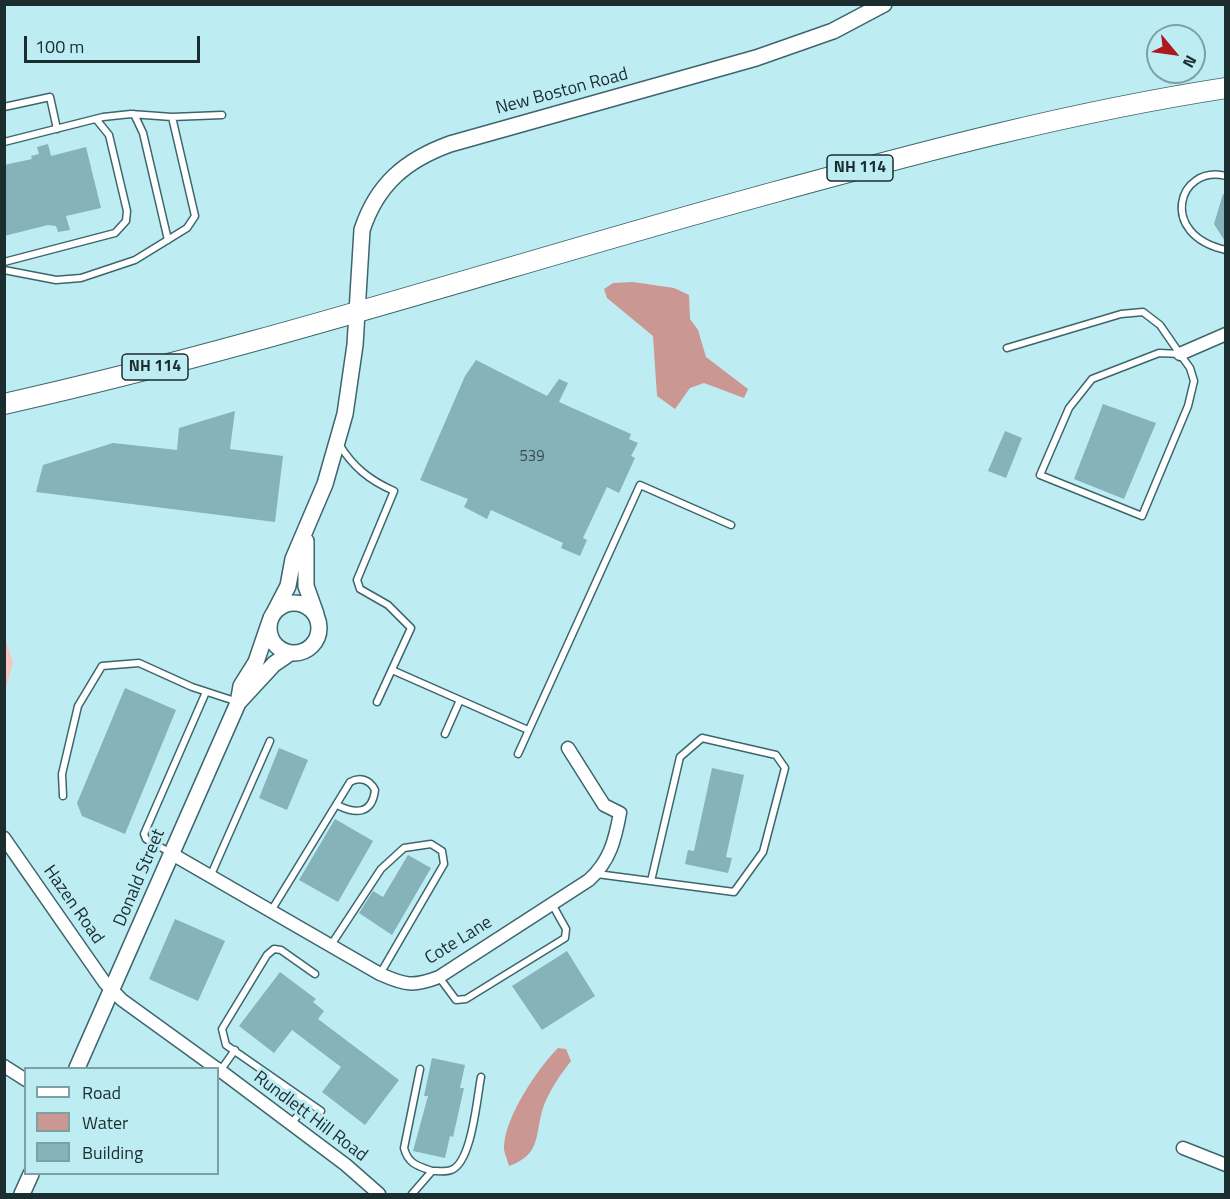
<!DOCTYPE html>
<html>
<head>
<meta charset="utf-8">
<style>
	body { margin:0 }
	#map { position:relative; width:1230px; height:1199px; overflow:hidden; background:#beecf3; font-family:"Titillium Web",sans-serif }
	canvas { display:block }
	.frame { position:absolute; inset:0; border:6px solid #1b2d2f; pointer-events:none }
	.legend { position:absolute; left:24px; top:1067px; width:195px; height:108px; box-sizing:border-box; background:#beecf3; border:2px solid #7da0a5; margin:0; padding:8px 10px; list-style:none; font-size:18px; color:#1b2d2f }
	.legend li { display:flex; align-items:center; gap:12px; height:30px }
	.legend b { width:30px; border:2px solid #7da0a5 }
	.north { position:absolute; left:1146px; top:24px; width:60px; height:60px; box-sizing:border-box; background:#beecf3; border:2px solid #7da0a5; border-radius:50%; rotate:119deg; font-size:16px; font-weight:700; line-height:24px; text-align:center; color:#1b2d2f }
	.north::after { content:''; display:block; margin:auto; width:21px; height:27px; background:#ac1920; clip-path:polygon(50% 0,100% 100%,50% 72%,0 100%) }
	.scale { position:absolute; left:24px; top:36px; width:176px; height:27px; box-sizing:border-box; border:3px solid #1b2d2f; border-top:0; padding-left:8px; font-size:18px; line-height:21px; white-space:nowrap; color:#1b2d2f; -webkit-text-stroke:4px #beecf3; paint-order:stroke }
</style>
</head>
<body>
<div id="map">
<canvas width="1230" height="1199"></canvas>
<div class="frame"></div>
<ul class="legend">
<li><b style="height:8px;background:#fff"></b>Road</li>
<li><b style="height:16px;background:#ca9792"></b>Water</li>
<li><b style="height:16px;background:#86b2b9"></b>Building</li>
</ul>
<div class="north">N</div>
<div class="scale">100 m</div>
</div>
<script>
const g = document.querySelector('canvas').getContext('2d');
g.lineJoin = 'round';
function fillPath(path, color) {
  g.fillStyle = color;
  g.fill(path, 'evenodd');
}
function trace(path, color, width, dash) {
  g.strokeStyle = color;
  g.lineWidth = width;
  g.lineCap = dash ? 'butt' : 'round';
  g.setLineDash(dash || []);
  g.stroke(path);
}
function drawText(font, color, halo, rows, align = 'center') {
  g.font = font + ' "Titillium Web",sans-serif';
  g.lineWidth = 6;
  g.setLineDash([]);
  g.textBaseline = 'middle';
  g.strokeStyle = halo;
  g.fillStyle = color;
  for (const [text, x, y, turn = 0] of rows) {
    g.save();
    g.translate(x, y);
    g.rotate((+turn || 0) * Math.PI / 180);
    g.textAlign = isNaN(turn) ? turn : align;
    if (halo) g.strokeText(text, 0, 0);
    g.fillText(text, 0, 0);
    g.restore();
  }
}
const green = new Path2D(`
	M5,640L13,662L5,691Z`);
const water = new Path2D(`
	M633,282L674,288L689,295L690,319L698,330L706,357L748,389L744,398L704,383L690,388L675,409L657,396L653,336L607,298L604,289L613,283Z
	M558,1048L566,1049L571,1061C560,1075 551,1088 544,1105C534,1133 543,1154 509,1166C508,1161 504,1153 504,1148C504,1118 538,1068 558,1048Z`);
const building = new Path2D(`
	M48,144L51,156L86,147L101,208L66,216L70,230L58,232L56,226L48,225L4,236V165L32,159L31,156L39,154L37,147Z
	M1223,194L1226,195V243L1214,224Z
	M476,360L547,396L559,379L568,383L559,402L631,434L629,439L638,443L631,456L635,458L619,493L607,487L583,538L587,540L580,556L561,548L563,543L491,510L487,519L464,507L468,499L420,480L465,376Z
	M1103,404L1156,423L1124,499L1074,479Z
	M235,411L230,449L283,456L275,522L36,492L43,465L113,443L177,450L179,428Z
	M1005,431L1022,438L1006,478L988,471Z
	M125,688L176,710L125,834L82,816L77,803Z
	M279,748L308,760L287,810L259,798Z
	M712,768L744,775L726,857L732,858L728,873L685,864L688,850L694,851Z
	M335,819L373,841L338,902L299,880Z
	M408,855L431,868L392,935L359,913L373,891L383,897Z
	M175,919L225,941L198,1001L149,979Z
	M567,951L595,996L542,1030L512,986Z
	M280,972L316,999L313,1002L324,1011L318,1019L399,1080L365,1125L322,1092L341,1067L292,1030L274,1053L239,1026Z
	M432,1058L465,1065L460,1088H464L453,1137L450,1136L445,1158L413,1151L428,1096H424Z`);
const service = new Path2D(`
	M4,107L50,97L57,129
	M134,114L143,133L168,240
	M4,142L103,117L131,114L172,117L222,115
	M1226,176C1178,164 1157,235 1226,250
	M4,262L115,233L126,221L127,211L109,135L96,119
	M4,270L56,280L81,278L135,260L187,228L195,216L172,117
	M1007,348L1121,314L1143,312L1160,325L1180,354
	M1159,353L1180,354L1190,368L1194,381L1188,406L1142,516L1040,475L1069,408L1092,379Z
	M339,444C353,467 369,480 394,491L357,580L360,589L388,605L411,628L377,702
	M392,670L528,730
	M445,734L460,700
	M518,754L640,485L731,525
	M63,796L62,774L78,706L102,666L139,663L192,687L238,702
	M171,853L146,839L144,834L206,692
	M597,874L734,892L763,852L785,768L776,755L702,738L680,757L651,881
	M210,877L270,741
	M271,911L350,782C360,776 370,780 375,790C372,815 355,814 337,805
	M331,945L381,869L404,848L431,844L442,851L444,864L380,974
	M315,974L281,950L274,949L267,955L222,1029L226,1045L321,1111
	M439,977L456,1000L466,999L565,938L566,929L552,904
	M420,1069L404,1148C408,1164 418,1166 432,1171
	M220,1071L235,1050
	M292,1123L308,1102
	M412,1194L432,1171C438,1171 446,1172 451,1170C472,1163 477,1097 481,1077`);
const minor = new Path2D(`
	M1180,354L1226,334
	M4,838L105,983L122,1000L216,1068
	M172,854L380,974C405,985 413,987 439,977L589,880C610,861 615,840 620,813L604,805L568,748
	M4,1066L26,1080
	M218,1069L346,1165L379,1194
	M1183,1148L1226,1165`);
const tertiary = new Path2D(`
	M306,541V586L316,614
	M269 628a25 25 0 1 1 50 0a25 25 0 1 1-50 0Z
	M274,613L288,586L293,559L325,484L345,414L355,345L362,230C377,184 406,160 450,144L756,58L833,31L884,4
	M238,703L274,664L290,653
	M77,1068L238,703L241,686L256,662L270,621
	M22,1194L31,1174`);
const primary = new Path2D(`
	M4,404C264,346 518,262 775,192C925,151 1071,112 1226,88`);
const numberNames = [
	["539",532,457]
];
const shields = [
	[860,168,66],
	[155,367,66]
];
const shieldNames = [
	["NH 114",860,168],
	["NH 114",155,367]
];
const streetNames = [
	["New Boston Road",562,92,-15],
	["Donald Street",140,878,-67],
	["Hazen Road",73,905,55],
	["Cote Lane",459,941,-32],
	["Rundlett Hill Road",310,1117,37]
];
fillPath(green, '#f9c4bf');
fillPath(water, '#ca9792');
fillPath(building, '#86b2b9');
trace(service, '#3c666c', 9);
trace(minor, '#3c666c', 15);
trace(tertiary, '#3c666c', 18);
trace(primary, '#3c666c', 22);
trace(service, '#fff', 6);
trace(minor, '#fff', 12);
trace(tertiary, '#fff', 15);
trace(primary, '#fff', 20);
drawText('15px', '#364e52', null, numberNames);
for (const [x, y, w] of shields) {
  const box = new Path2D();
  box.roundRect(x - w / 2, y - 13, w, 26, 4.5);
  g.fillStyle = '#beecf3';
  g.fill(box);
  trace(box, '#1b2d2f', 1.5);
}
drawText('bold 16px', '#1b2d2f', null, shieldNames);
drawText('18px', '#1b2d2f', '#beecf3', streetNames);
</script>
</body>
</html>
